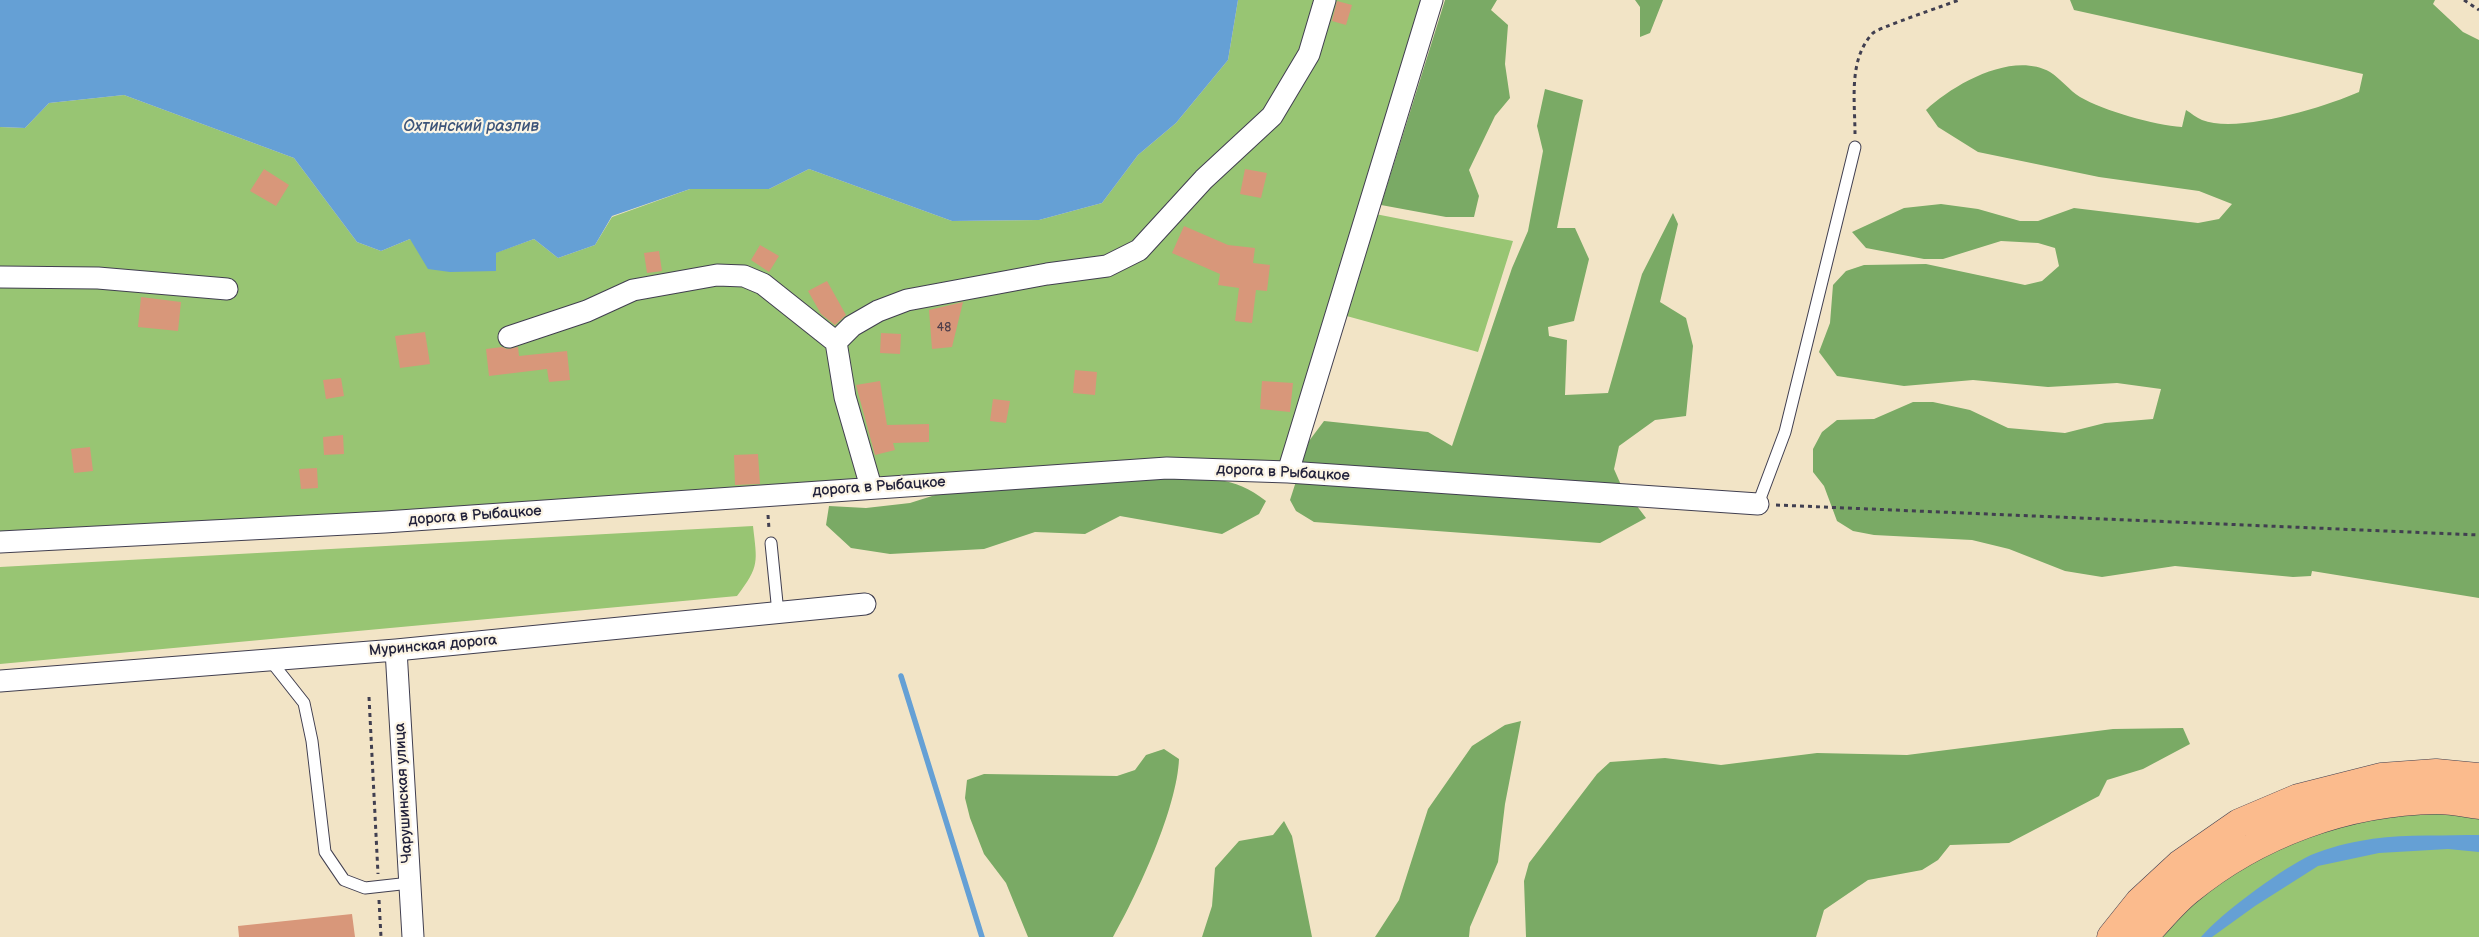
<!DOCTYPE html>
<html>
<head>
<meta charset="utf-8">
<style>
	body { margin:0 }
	canvas { display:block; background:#f2e4c6 }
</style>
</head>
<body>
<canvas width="2479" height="937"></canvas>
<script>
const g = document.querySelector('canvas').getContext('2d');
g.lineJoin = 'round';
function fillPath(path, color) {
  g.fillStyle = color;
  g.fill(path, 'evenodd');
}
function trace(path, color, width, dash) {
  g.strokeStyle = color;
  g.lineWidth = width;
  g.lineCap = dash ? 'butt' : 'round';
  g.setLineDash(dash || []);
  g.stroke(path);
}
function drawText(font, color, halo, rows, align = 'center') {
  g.font = font + ' "Balsamiq Sans",sans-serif';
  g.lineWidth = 4.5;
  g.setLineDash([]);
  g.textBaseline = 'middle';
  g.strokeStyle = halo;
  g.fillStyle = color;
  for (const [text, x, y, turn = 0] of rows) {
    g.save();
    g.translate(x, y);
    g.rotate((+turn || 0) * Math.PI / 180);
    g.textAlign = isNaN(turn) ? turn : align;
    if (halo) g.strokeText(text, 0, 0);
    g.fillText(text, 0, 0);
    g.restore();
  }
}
const green = new Path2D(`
	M1238,0H1434L1360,211L1513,241L1478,352L1332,312L1280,466L0,544V127L25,128L49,103L124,95L294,158L357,242L381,251L410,239L495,271V253L534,239L558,258L595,245L612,217L690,189H769L809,169L952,221L1039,220L1102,203L1138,155L1176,123L1228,60Z
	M753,526C757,562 760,566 737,596L0,664V567Z
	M2416,811L2479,814V937H2158L2182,911L2227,876L2313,832Z`);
const forest = new Path2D(`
	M1445,0H1497L1491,10L1508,25L1505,64L1510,98L1495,116L1469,170L1479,196L1474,217H1446L1381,205Z
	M1635,0H1663L1650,33L1640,37V7Z
	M2070,0H2435L2433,4L2463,32L2479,40V598L2312,571L2311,576L2293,577L2175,566L2102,577L2065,571L2009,549L1972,540L1874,535L1853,531L1837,521L1824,486L1813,472V449L1822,432L1837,420L1874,419L1913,402H1933L1970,410L2008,428L2065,433L2105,423L2153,419L2161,389L2117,383L2048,387L1973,380L1904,386L1837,376L1819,352L1830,323L1833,285L1846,271L1864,265L1926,264L2025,285L2042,281L2059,266L2055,248L2038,243L2001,241L1943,259H1924L1866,248L1852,232L1904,208L1941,204L1978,209L2020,221H2038L2074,208L2198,223L2219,219L2232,204L2199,191L2099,177L1978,152L1938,127L1926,110C1954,84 2012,51 2050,72C2061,79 2069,90 2080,97C2104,111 2154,125 2182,127L2186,110C2191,113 2197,118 2202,120C2238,134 2325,107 2359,92L2363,74L2074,10Z
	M1545,89L1583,100L1557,228H1575L1589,259L1574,321L1548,327L1549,336L1567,340L1565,395L1608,393L1642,274L1673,213L1678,224L1660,302L1686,318L1693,346L1686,416L1655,420L1619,446L1614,469L1621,485L1646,518L1600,543L1314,522L1296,511L1290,500L1309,441L1324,421L1428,432L1452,446L1512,268L1528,231L1543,151L1537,126Z
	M1167,475C1207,479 1233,475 1266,501L1259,514L1222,534L1120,516L1085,534L1035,532L984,549L890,554L851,548L826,525L829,506L866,508L910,503L951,490Z
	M1521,721L1505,804L1498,862L1470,927L1469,937H1375L1399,900L1428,809L1472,746L1505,725Z
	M2183,728L2190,744L2143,769L2107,780L2099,796L2009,843L1950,845L1938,860L1922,870L1868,880L1824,910L1816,937H1526L1524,881L1529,863L1597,774L1610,762L1665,758L1721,765L1817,753L1907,755L2113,729Z
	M1164,749L1179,759C1177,808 1138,893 1113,937H1028L1006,883L984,854L970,818L965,798L967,780L984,774L1117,776L1135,770L1146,755Z
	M1284,821L1292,836L1312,937H1202L1212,906L1215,868L1239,841L1273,835Z`);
const water = new Path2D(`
	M0,0H1238L1228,60L1176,123L1138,155L1102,203L1039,220L952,221L809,169L769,189H690L612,216L595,245L558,258L534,239L496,253V271L450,272L428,269L410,239L381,251L357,242L294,158L124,95L49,103L25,128L0,127Z
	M2467,835H2479V852L2448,849L2379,853L2318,866L2255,906L2212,937H2201C2223,912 2275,874 2305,858C2320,850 2343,844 2360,841C2394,834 2432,836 2467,835Z`);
const stream = new Path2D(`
	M901,676L982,937`);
const building = new Path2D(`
	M1337,1L1352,5L1346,25L1332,21Z
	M264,169L289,185L276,206L250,191Z
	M1245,169L1267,173L1261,198L1240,194Z
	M1184,226L1228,245L1255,248L1253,263L1270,265L1267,291L1256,290L1252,323L1235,321L1239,288L1218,285L1220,274L1172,253Z
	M760,245L779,256L769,272L751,260Z
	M659,251L662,271L647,273L644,253Z
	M827,281L846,315L835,325L821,314L808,291Z
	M141,297L181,302L178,331L138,327Z
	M963,302L952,347L932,349L929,310Z
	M425,332L430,364L400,368L395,336Z
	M881,333L901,334L900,354L880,353Z
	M502,347L507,349L518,347L519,356L567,351L570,380L549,382L547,369L489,376L486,349Z
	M1075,370L1097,372L1095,395L1073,393Z
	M341,378L344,396L326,399L323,380Z
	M880,381L887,425L929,424V442L893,443L895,450L875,455L856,385Z
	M1262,381L1293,383L1290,412L1260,409Z
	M993,399L1010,401L1006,423L990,421Z
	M343,435L344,454L324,455L323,437Z
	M90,447L93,471L74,473L71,449Z
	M758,454L760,484L735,485L734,455Z
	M317,468L318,488L301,489L299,469Z
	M352,914L355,937H239L238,926Z`);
const path = new Path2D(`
	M2464,0L2479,10
	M1855,134C1855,101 1848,59 1873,33C1878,28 1946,5 1959,0
	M1776,505L2479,535
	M768,515L769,529
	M369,697L378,874
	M379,900L381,937`);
const lane = new Path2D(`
	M1758,504L1785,432L1855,147
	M771,543L778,613
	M270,660L304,703L312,741L325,852L344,880L365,888L410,883`);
const street = new Path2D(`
	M0,277L98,278L227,289
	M509,337L587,311L633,290L717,275L744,276L763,284L836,342L852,326L878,311L907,300L1047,274L1107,266L1139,250L1204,179L1272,116L1309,54L1325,0
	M836,342L845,397L871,487
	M1288,472L1432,0
	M0,542L385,522L1167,468L1288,472L1758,504
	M396,650L413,937
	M0,681L396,650L865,604`);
const primary = new Path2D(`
	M2111,937L2139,902L2180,864L2239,823L2298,798L2381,777L2436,773L2479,777
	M2143,937C2158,922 2172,904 2188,891C2257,834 2347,801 2437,800C2451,800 2465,803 2479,805`);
const numberNames = [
	["48",944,328]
];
const streetNames = [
	["дорога в Рыбацкое",1283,473,3],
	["дорога в Рыбацкое",879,487,-4],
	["дорога в Рыбацкое",475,516,-4],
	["Муринская дорога",433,646,-5],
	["Чарушинская улица",404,793,-93]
];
const waterNames = [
	["Охтинский разлив",471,127]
];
fillPath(green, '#98c573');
fillPath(forest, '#7aaa65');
fillPath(water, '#65a0d5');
trace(stream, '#65a0d5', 5.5);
fillPath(building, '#d8977a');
trace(lane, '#413f50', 13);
trace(street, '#413f50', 23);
trace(primary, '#413f50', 29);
trace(path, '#413f50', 3, [4, 4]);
trace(lane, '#fff', 11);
trace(street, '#fff', 21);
trace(primary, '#fbbb8d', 28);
drawText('12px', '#503f4b', null, numberNames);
drawText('15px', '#22223b', '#fcf5e5', streetNames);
drawText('italic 16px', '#3d5479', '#fcf5e5', waterNames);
</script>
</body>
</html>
